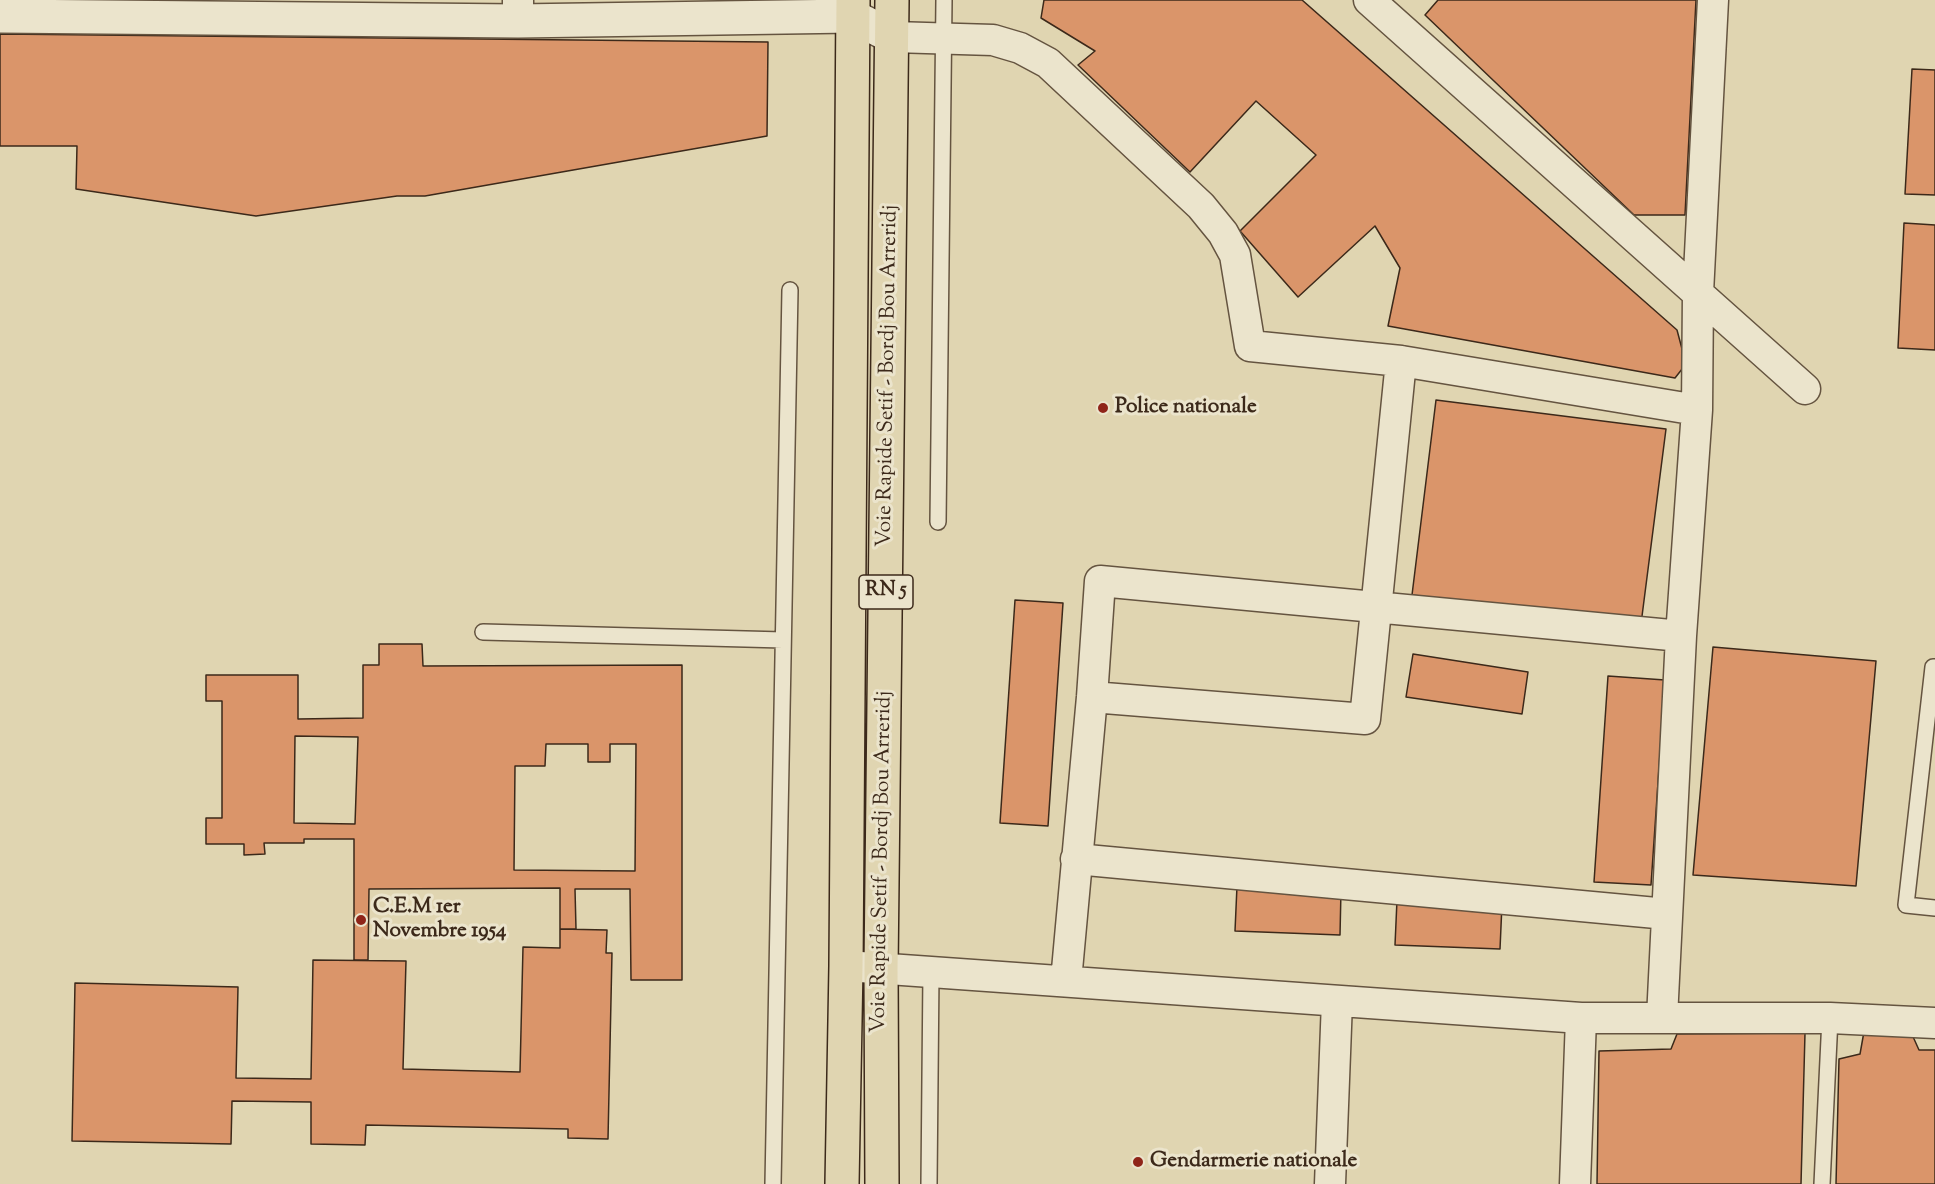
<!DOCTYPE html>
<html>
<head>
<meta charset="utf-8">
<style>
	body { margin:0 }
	canvas { display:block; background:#e0d5b1 }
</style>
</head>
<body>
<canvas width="1935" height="1184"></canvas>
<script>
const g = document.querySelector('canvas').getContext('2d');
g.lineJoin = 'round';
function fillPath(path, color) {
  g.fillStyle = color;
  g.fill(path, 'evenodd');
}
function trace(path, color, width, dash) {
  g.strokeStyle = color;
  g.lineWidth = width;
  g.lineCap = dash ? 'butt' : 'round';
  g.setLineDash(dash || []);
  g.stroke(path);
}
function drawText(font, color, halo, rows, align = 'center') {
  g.font = font + ' "Sorts Mill Goudy",serif';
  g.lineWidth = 6;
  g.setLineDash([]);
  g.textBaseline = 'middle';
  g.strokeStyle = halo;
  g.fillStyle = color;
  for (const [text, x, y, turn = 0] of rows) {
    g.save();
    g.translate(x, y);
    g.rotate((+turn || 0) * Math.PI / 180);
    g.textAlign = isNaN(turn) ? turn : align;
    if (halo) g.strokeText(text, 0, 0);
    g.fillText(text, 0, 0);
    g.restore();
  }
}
const building = new Path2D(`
	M1044,0H1302L1677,330L1686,364L1675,378L1388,326L1400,268L1375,226L1298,297L1240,231L1316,155L1256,101L1190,172L1078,65L1095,51L1041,18Z
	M1438,0H1696L1685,215H1634L1425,15Z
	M0,34L768,42L767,136L425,196H397L256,216L76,189L77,146H0Z
	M1912,69L1935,70V195L1905,194Z
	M1904,223L1935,225V350L1898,348Z
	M1436,400L1666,429L1641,624L1412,595Z
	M1015,600L1063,603L1048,826L1000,823Z
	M379,644H422L423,666L682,665V980H631L630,889H575L576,929H560V888L369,889L368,960H354V839H304V843H264L265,854L244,855V844H206V818H222V701H206V675H298V719L363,718V665H379ZM295,736L358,737L355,824L294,823ZM546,744H588V762H610V744H636L635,871L514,870L515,766H545Z
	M1713,647L1876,661L1856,886L1693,875Z
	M1413,654L1528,672L1522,714L1406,697Z
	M1608,676L1665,680L1651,885L1594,882Z
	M1237,886L1341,890L1340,935L1235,931Z
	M1397,900L1502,904L1500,949L1395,945Z
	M560,929L607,930L606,953H612L608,1139L568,1138V1129L366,1125L365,1145L311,1144V1102L232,1101L231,1144L72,1141L75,983L238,987L236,1078L311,1079L313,960L406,961L403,1069L520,1072L523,947L560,948Z
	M1865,1026L1910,1030L1919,1050H1935V1184H1836L1839,1059L1860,1054Z
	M1805,1033L1801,1184H1597L1599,1051L1671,1049L1677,1034Z`);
const service = new Path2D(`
	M938,522L944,0
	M483,632L783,640
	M1935,667H1933L1906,905L1935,908
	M773,1184L790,290
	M929,1184L931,972
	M1822,1184L1830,1018`);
const minor = new Path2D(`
	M518,0V21
	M1369,0L1805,389
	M893,37L993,40L1020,48L1048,63L1201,206L1223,233L1235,255L1250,346L1401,361L1697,410
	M1092,697L1365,719L1401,361
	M1076,859L1667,914
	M846,966L1581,1018H1830L1935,1023
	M1066,981L1092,697L1100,581L1681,636
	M1662,1018L1681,636L1697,410L1698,293L1713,0
	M1330,1184L1337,1001
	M1575,1184L1581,1018`);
const tertiary = new Path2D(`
	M0,16L518,21L852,16L893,37`);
const trunk = new Path2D(`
	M842,1184L846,966L853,0
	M882,1184L881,968L892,0`);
const markers = [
	[1103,408,6,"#8f2418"],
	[361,920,6,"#8f2418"],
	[1138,1162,6,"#8f2418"]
];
const shields = [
	[886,592,54]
];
const shieldNames = [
	["RN 5",886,592]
];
const streetNames = [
	["Voie Rapide Setif - Bordj Bou Arreridj",889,376,-89],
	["Voie Rapide Setif - Bordj Bou Arreridj",883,862,-89]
];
const poiNames = [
	["Police nationale",1115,408],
	["C.E.M 1er",373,908],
	["Novembre 1954",373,932],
	["Gendarmerie nationale",1150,1162]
];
fillPath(building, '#da956a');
trace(building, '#3c291a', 1.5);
trace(service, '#655440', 18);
trace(minor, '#655440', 33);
trace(tertiary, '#655440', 36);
trace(trunk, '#3c291a', 36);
trace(service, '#ebe4cc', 15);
trace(minor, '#ebe4cc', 30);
trace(tertiary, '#ebe4cc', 33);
trace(trunk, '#e0d5b1', 33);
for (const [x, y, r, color] of markers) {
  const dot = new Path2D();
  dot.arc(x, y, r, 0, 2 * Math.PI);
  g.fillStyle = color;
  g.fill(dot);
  trace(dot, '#ebe4cc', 2);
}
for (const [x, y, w] of shields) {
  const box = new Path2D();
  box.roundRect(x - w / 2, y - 17, w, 34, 4.5);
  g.fillStyle = '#ebe4cc';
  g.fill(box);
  trace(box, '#3c291a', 1.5);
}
drawText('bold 20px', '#3c291a', null, shieldNames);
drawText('21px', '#3c291a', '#ebe4cc', streetNames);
drawText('bold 21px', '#3c291a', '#ebe4cc', poiNames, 'left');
</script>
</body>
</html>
